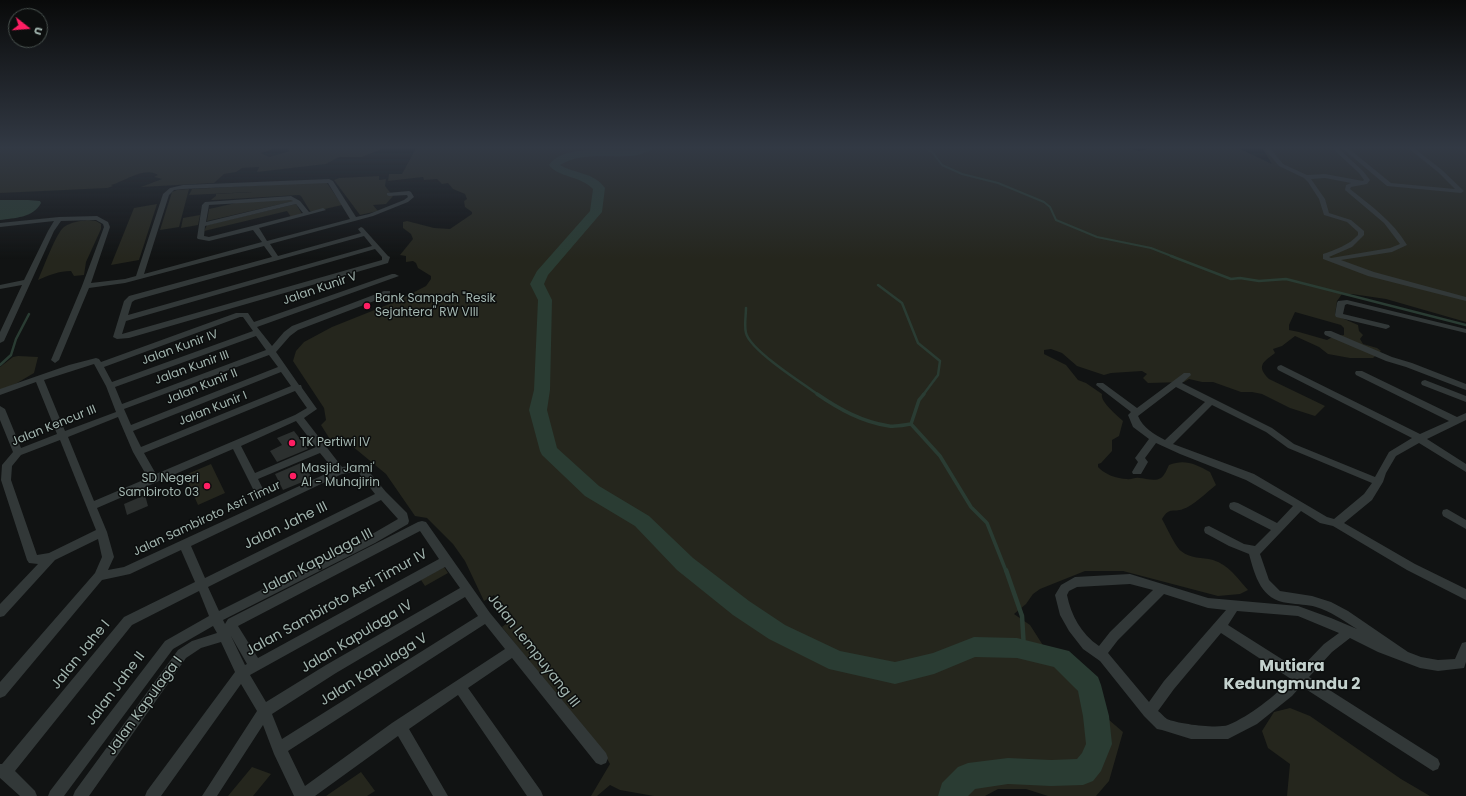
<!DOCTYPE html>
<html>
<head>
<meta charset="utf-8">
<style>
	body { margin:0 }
	#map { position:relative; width:1466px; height:796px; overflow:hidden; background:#111313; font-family:Poppins,sans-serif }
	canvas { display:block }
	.north { position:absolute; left:8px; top:8px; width:40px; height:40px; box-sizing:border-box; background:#0c0e0e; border:1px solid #48514e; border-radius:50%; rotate:107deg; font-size:11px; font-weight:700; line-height:16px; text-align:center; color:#a2b5af }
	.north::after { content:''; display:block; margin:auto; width:14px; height:18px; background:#ff1e63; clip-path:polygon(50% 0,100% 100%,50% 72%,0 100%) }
</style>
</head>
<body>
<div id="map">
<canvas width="1466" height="796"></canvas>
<div class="north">U</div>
</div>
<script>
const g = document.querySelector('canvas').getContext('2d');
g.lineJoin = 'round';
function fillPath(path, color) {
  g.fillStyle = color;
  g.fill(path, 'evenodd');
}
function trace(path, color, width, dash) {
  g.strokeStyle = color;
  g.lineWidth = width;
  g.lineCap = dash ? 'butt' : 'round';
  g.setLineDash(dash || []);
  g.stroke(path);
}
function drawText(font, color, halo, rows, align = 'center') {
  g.font = font + ' Poppins,sans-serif';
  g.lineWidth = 3;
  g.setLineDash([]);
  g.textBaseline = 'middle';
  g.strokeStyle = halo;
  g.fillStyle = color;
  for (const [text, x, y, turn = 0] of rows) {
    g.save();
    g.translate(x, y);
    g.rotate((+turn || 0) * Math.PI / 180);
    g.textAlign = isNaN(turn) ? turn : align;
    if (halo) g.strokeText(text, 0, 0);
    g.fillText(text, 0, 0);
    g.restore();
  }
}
const green = new Path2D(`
	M0,148H276L261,153L269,157L290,151L286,148H384L362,157H339L326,164L257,172L259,167L242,168L236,172L224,174L214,183L141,187L162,179L154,177L158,175C145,166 125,181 111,185L113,186L107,188L0,193Z
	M416,148H1128L1139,151L1152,148H1238L1272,164L1262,148H1466V322L1386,299L1352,294H1342L1337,301L1335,315L1358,325L1359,331L1363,335L1360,339L1363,344L1377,348L1381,351L1373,358H1350L1328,354L1319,347L1295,336L1282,346L1273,349L1275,353C1263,362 1256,366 1269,379L1325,406L1315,416L1290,408L1262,394L1252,392H1241L1213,382H1202L1189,379L1184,382L1148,383L1143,378L1147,374L1142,371L1111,373L1104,375L1077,366L1062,353L1051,349L1044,350V354L1066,365L1078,380L1086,383L1102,394C1100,402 1117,415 1123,421L1119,436L1112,440V451L1101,463L1098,464V467C1104,474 1117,479 1127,479C1131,480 1135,477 1139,478C1146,478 1154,482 1161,478C1165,475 1167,469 1169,465C1185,459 1195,464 1210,472L1216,485C1207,492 1193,506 1183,509C1173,513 1170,506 1162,519C1166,526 1175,546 1181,551C1190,559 1202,557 1213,560C1229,565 1238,579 1248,590L1240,594L1218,596L1123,571H1085L1040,589L1033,594L1026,604L1014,614L1030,625L1055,664L1087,701L1123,732L1109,781L1096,796H1048L1026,789H998L985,796H654L620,790L610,785L597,796H591L610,764L602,749L587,735L502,627L511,620L494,595L484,601L465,561L453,544L427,518L415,516L386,474L346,441H331L321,425L326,420L324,408L293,361L296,351L304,342L332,327L397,301L426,286L431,279V276L418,268L416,263L413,261L406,262V256L400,255L413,239L411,234L403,228V222L407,221L434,228L450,229L472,214V212L465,207L464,201L467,199L465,194L453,189L448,183L442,184L437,179L424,180L423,177L388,181L389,174H402ZM1295,312L1341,325L1344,328V335L1334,336L1327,340L1299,332L1289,330V325Z
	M379,176V180L386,179L385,186L393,196L386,204L373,205L378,211L360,215L334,180L339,178Z
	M324,182L327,183L342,205L312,212L310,211L301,196L299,195L214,200H211L212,199L216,196V194L253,192L189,195L192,189Z
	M189,189L179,227L160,230L172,192L177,190Z
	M291,199L294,201L207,221L209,209L240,202Z
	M157,204L139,260L111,265L134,208Z
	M296,204L302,214L291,217L287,211L204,231L207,225Z
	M200,215L198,225L181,228L183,218Z
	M88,220L96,221L101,224V229L86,262L84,275L74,276L71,271C59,271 49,275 38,280C43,269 56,233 64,227C71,222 80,221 88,220Z
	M18,356L38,357L34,373L17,383L0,391V367L13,357Z
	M211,464L225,493L198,505L185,475Z
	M444,567L448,573L425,586L421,580Z
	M1290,708L1310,716L1401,779L1430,796H1287L1290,764L1268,748L1262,731L1274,712Z
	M252,767L271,774L253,796H228Z
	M361,772L375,791L367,796H326Z`);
const water = new Path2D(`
	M0,200H28L40,201L41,203C33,218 14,218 0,220Z`);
const streamFar3 = new Path2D(`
	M926,148L933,153L942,165L962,174L998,183L1044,202L1050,207L1056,220L1097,237L1151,248L1174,257`);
const streamFar2 = new Path2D(`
	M1171,256L1231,279L1240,278L1259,281L1286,279L1466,325
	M878,285L902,303L918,343L940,361L938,375L923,395
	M746,308C746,316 744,325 746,333C750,350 803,384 819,395
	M0,365L11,355L16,339L29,314`);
const streamFar1 = new Path2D(`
	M817,394C839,409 862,422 889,426C896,427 904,425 911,424
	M911,424L919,400L924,394
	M911,424L940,456L971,507L987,523L1006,571`);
const stream = new Path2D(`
	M1006,570L1022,616L1024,649`);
const river = new Path2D(`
	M637,148H653L652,150C645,152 638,156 631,156C607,158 581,152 560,165C575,174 594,172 605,188L602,212L548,275L544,284L552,300L550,390L547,410L557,448L599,486L649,516L693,558L749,601L785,625L840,651L895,662L933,653L974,637L1017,638L1069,651L1098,677L1101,685L1109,716L1112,744L1101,771L1093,781L1083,785L1051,786L1008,784L975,789L968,796H938L942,783L958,767L968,763L1008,758L1051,760L1077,759L1082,753L1086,744L1083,716L1078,691L1054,667L1017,658L975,657L934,674L895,684L829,669L769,639L733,615L677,570L635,526L585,496L542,455L540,451L529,410L534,390L538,300L530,284L537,271L590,211L593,189C581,176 557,177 549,165C562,145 609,150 631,150Z`);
const building = new Path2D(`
	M294,431L308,449L277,462L270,451L282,445L277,438Z
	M303,462L312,478L283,490L275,474Z
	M145,495L148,506L127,515L124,504Z`);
const minor = new Path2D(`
	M1264,148H1270L1283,164L1307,175L1325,174L1363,181L1364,180L1359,173L1332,148H1338L1363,171L1370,180L1367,184L1351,187L1350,189C1371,206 1393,221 1407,245L1392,252L1341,260L1374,272L1466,297V301L1368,276L1323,259V254C1335,250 1349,245 1358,235V232L1347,222L1324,215L1319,199L1308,182L1304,178L1279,166ZM1325,178L1351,183L1346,185L1345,190L1384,223L1400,244L1390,248L1331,258L1329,257L1352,247L1364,235V231L1351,220L1329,213L1325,199L1311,179Z
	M1342,148H1348L1391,183L1455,189L1438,172L1408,148H1414L1442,170L1464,191L1461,193L1387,186Z
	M1458,148H1464L1466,150V155Z
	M329,179L333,181L356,217L369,214L404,200L408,197L407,195L389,196L387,195V193L409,191L411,192L414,197L408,202L373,216L270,244L278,256L361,233L358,229L361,227L363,228L388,256L390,257L388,263L129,338L117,339L113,337L124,301L129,296L272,257L264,246L125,283L89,288L59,360L55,363L51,360L82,286L104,227L103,224L96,220L61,221L54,231L4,341L0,343V332L22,285L0,289V285L24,280L48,231L54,221L0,227V223L59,217L97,216L108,222L110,227L91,283L125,279L136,276L163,194L170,188L183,185ZM328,183L350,219L267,241L259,228L326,210L323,208L309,212L300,201L291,196L205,202L202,205L197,238L198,239L209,241L253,230L262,242L144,274L169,195L174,190L183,189ZM291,200L293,201L206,222L209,205ZM296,204L303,213L209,237L204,236L205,226ZM364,236L372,246L128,315L132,302L135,300ZM375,249L382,257V260L122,334L126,321Z
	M392,274H395L399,276L257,327L272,346L284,332L292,326L384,291H390V295L298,330L290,336L276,352L299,385H301L302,388L317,409L304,418L342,467L356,465L366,468L386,492L407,513L409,521L408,524L375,543L223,620L225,624L228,619L418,522L422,521L426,522L490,613L606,753L608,758L606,763L601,765L596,763L512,658L468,688L541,791L543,796H527L458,695L409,729L448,796H433L398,736L315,796H294L274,754L263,725L217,796H202L257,711L241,684L161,796H145L147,791L235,672L221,642L201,648L186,658L89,796H73L75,791L178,650L192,641L217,633L213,626L173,649L64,796H48L50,791L165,641L209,616L199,591L132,625L15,771L35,791L37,796H20L0,778V764H2L124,617L195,582L181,550L130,574L102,580L5,696L0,698V682L95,573L102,557L98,539L55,560L4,616L0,617V604L38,564L29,563L27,560L1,480L2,465L13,452L0,420V406L5,409L21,448L57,434L36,382L0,395V389L69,365L96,358L99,359L101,362L236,313H248L254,322ZM240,317H243L253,331L112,382L104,367ZM256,336L266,350L122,404L115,387ZM269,355L278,367L131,425L124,409ZM94,364L106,386L116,412L65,431L44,380ZM281,372L291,386L141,447L133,431ZM295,391L307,408L295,415L156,474L144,453ZM118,417L133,452L148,478L94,501L68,437ZM296,421L316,447L255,473L241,446ZM60,440L96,530L49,553L37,555L11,480L12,466L21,455ZM233,449L255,493L256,496H264L265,493L258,479L320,453L334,470L124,567L108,570L114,557L107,532L97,508ZM356,472H358L375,494L205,578L191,546L342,474ZM381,500L398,519L367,537L219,611L208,587ZM420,531L439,559L258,658L238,626ZM445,567L460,588L326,665L266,702L250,675ZM465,597L478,616L282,739L272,714L336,673ZM485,624L505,649L392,723L305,786L288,751ZM231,636L247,664L245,665Z
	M1347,300L1466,329V333L1347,304L1345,305L1343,314L1389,325L1390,327L1386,329L1336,317L1335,315L1337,303L1338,301Z
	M1325,331H1331L1392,357L1412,363L1466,384V390L1406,367L1386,361L1325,335L1324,333Z
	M1281,365L1420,434L1449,421L1356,375L1355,373L1356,371H1362L1457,417L1466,413V420L1427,439L1466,464V472L1419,443L1396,456L1386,473L1383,482L1372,500L1344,523L1415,564L1466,589V600L1407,570L1333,526L1320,523L1301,511L1260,554L1269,580L1280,591L1312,596L1331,602L1348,611L1408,652L1421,657L1438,660L1455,659L1462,643L1466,642V662L1464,668L1438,671L1420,668L1378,652L1350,638L1332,652L1309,677L1438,759L1440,764L1438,769L1433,771L1301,686L1292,696L1257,724L1228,739H1191L1162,730L1157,729L1144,716L1100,661L1083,649L1069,631L1060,615L1055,595L1061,585L1075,577L1130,574L1208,598L1298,606L1331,618L1357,629C1344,621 1330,611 1316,607C1307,604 1298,605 1288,603C1261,600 1255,576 1249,554L1229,546L1205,533L1204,530L1205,527L1209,526L1244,544L1255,546L1271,530L1230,509L1229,506L1230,503L1234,502L1238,503L1277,523L1293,506L1246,480L1180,454L1156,443L1145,458L1148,462L1141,474H1133L1132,472L1138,462L1135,458L1149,439L1133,427L1128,415L1131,412L1096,385L1097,383H1103L1137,408L1184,373H1190L1191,375L1182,383L1272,428L1294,444L1375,477L1389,452L1412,438L1278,370L1277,368L1278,366ZM1176,387L1205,402L1165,440C1154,434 1143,428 1138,416ZM1212,405L1266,432L1288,448L1372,483L1364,494L1334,519L1327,517L1254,474L1173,444ZM1130,584L1153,590L1110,632L1099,646C1081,634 1071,615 1067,595L1069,591L1077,587ZM1164,594L1208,608L1226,610L1164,681L1149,702L1108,653L1118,640ZM1237,611L1298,616L1339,633L1324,644L1299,670L1228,625ZM1221,633L1291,679C1275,696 1250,716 1228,725C1217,729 1179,724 1167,719C1164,717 1161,713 1158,711L1174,689Z
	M1425,380L1466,396V402L1422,385L1421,383L1422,381Z
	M1447,509L1466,520V529L1443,516L1442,513L1443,510Z`);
const markers = [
	[367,306,4,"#ff1e63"],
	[292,443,4,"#ff1e63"],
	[293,476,4,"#ff1e63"],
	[207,486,4,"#ff1e63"]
];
const streetNames = [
	["Jalan Kunir V",320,289,-19],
	["Jalan Kunir IV",180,348,-20],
	["Jalan Kunir III",192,368,-20],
	["Jalan Kunir II",202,387,-22],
	["Jalan Kunir I",213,409,-22],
	["Jalan Kencur III",54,426,-22],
	["Jalan Sambiroto Asri Timur",207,519,-25]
];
const poiNames = [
	["Bank Sampah \"Resik",375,299],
	["Sejahtera\" RW VIII",375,313],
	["TK Pertiwi IV",300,443],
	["Masjid Jami'",301,469],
	["Al - Muhajirin",301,483],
	["SD Negeri",199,479,"right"],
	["Sambiroto 03",199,493,"right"]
];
const nearStreetnames = [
	["Jalan Jahe III",286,526,-26],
	["Jalan Kapulaga III",317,562,-28],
	["Jalan Sambiroto Asri Timur IV",337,603,-29],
	["Jalan Kapulaga IV",357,637,-31],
	["Jalan Lempuyang III",533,651,52],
	["Jalan Jahe I",81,655,-51],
	["Jalan Kapulaga V",374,670,-32],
	["Jalan Jahe II",116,689,-53],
	["Jalan Kapulaga I",145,706,-54]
];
const nearNeighbourhoodnames = [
	["Mutiara",1292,667],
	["Kedungmundu 2",1292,685]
];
fillPath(green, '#25261d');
fillPath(water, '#2a3c33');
trace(streamFar3, '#2a3c33', 2);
trace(streamFar2, '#2a3c33', 2.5);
trace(streamFar1, '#2a3c33', 3.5);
trace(stream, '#2a3c33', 4.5);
fillPath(river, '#2a3c33');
fillPath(building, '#2c302f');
fillPath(minor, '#323838');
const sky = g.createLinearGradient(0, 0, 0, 259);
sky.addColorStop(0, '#090a0a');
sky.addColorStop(0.57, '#323944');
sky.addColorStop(1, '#32394400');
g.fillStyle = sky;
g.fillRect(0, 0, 1466, 259);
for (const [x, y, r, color] of markers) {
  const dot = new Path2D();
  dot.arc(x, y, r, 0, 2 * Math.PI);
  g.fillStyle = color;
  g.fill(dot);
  trace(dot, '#0c0e0e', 1.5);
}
drawText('12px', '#a2b5af', '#0c0e0e', streetNames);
drawText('12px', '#a2b5af', '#0c0e0e', poiNames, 'left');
drawText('14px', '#a2b5af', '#0c0e0e', nearStreetnames);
drawText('bold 16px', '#c3d1cd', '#0c0e0e', nearNeighbourhoodnames);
</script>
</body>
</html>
